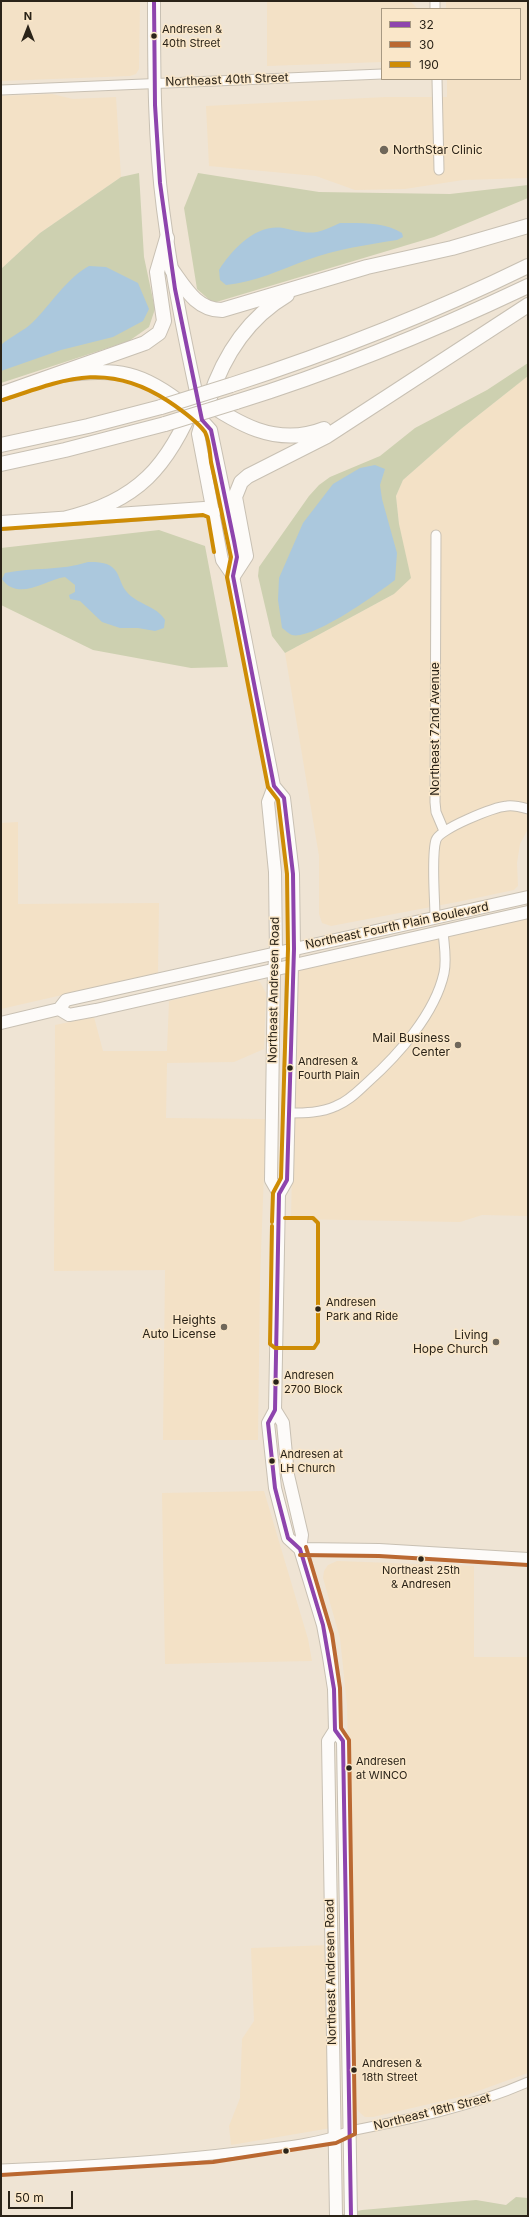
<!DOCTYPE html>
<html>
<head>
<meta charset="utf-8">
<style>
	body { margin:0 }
	#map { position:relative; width:529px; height:2217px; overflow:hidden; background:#efe4d4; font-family:Inter,sans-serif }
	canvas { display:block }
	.frame { position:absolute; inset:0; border:2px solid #2a2318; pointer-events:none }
	.legend { position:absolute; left:381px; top:8px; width:140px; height:72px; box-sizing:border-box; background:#fae7c9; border:1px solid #a79982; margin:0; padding:5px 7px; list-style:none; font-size:12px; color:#2a2318 }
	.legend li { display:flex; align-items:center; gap:8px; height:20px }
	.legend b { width:20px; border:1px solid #a79982 }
	.north { position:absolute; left:8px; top:8px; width:40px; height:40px; -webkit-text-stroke:3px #fae7c9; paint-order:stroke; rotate:0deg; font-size:11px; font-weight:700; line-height:16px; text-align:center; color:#2a2318 }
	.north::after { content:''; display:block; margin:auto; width:14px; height:18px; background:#2a2318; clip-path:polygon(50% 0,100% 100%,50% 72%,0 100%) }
	.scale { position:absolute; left:8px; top:2191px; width:65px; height:18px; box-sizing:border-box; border:2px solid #2a2318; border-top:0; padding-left:5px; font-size:12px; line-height:14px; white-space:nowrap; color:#2a2318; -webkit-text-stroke:3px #fae7c9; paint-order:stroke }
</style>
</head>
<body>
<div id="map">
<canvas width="529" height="2217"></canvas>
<div class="frame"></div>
<ul class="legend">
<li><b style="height:5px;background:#8e44ad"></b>32</li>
<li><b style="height:5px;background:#ba6831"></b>30</li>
<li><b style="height:5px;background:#ce8c05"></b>190</li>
</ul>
<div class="north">N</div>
<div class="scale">50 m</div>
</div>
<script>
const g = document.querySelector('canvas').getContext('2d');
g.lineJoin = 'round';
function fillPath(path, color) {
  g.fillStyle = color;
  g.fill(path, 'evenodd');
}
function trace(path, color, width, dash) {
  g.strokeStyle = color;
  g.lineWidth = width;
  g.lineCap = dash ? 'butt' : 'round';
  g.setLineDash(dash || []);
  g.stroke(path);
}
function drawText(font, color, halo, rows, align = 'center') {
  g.font = font + ' Inter,sans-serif';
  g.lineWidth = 3;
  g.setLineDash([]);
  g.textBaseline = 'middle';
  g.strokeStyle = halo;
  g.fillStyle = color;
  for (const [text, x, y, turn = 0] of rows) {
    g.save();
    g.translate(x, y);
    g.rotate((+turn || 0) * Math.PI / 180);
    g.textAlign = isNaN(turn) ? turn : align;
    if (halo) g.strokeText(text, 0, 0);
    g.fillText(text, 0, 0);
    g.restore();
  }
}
const built = new Path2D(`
	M1,1H140L139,69L136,74L130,76L1,81Z
	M284,1L411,2L418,9H382V62L267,66V2Z
	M446,1H528V178L463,180L405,189L355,190L316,176L209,166L206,106L386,97H447V79H520V9H446Z
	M52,94L73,99L116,97L121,177L40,233L1,269V96Z
	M528,376V829L520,844L517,863L518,886L514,890L457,902L331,926L322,923L319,914V856L285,653L394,594L399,524L396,496L403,480L461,429Z
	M18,822V904L159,903L158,973L1,1009V823Z
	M528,916V1216L482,1215L460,1222L291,1219L296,977L299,971L303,968Z
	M254,980L260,982L266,993L264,1049L234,1062L167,1063L166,1118L266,1119L260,1279L258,1440H163L165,1270L54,1271L55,1025L94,1017L103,1051H167L169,1001Z
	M264,1491L308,1639L312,1661L165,1664L162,1493Z
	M337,1561L474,1566V1657H528V2073L464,2096L373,2117H365L358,2111L355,2105L347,1705L340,1638L323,1578L324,1571L328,1565Z
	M328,1945L331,2128L231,2145L229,2126L240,2098L242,2039L254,2021L251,1948Z`);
const green = new Path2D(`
	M139,173L144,257L155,309L149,327L129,341L1,383V269L40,233L121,177Z
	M198,173L319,192L450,194L528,185V198L434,237L213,303L197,289L184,208Z
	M528,363V376L461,429L403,480L396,496L399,524L411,578L394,594L285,653L272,636L258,576L259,567L309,496L319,485L330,477L380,456L415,428L487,390Z
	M159,530L205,546L228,667L191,668L93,650L1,605V548Z
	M516,2197L528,2198V2216H334L362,2210L476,2200L506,2205Z`);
const water = new Path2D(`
	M340,223C361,223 385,222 402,233L403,237L397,240C366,245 336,249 307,260C280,270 255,282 226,285L220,280L219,270C232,250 255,224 283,228C295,230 304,234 317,232C325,230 333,226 340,223Z
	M89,266L106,267L138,283L149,309L143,321L113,337L61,350L1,371V345C11,336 24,331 33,322C52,303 66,279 89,266Z
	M375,465L385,469L380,485L382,499L397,553L395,580C377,594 313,640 292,635C289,634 285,630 282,628L278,600L279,578L303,523L333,484L360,468Z
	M88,562C97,562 105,562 112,567C120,573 120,584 126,591C137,605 156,605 165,620L164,628L155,631L138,628H120L102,622L80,601L70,599L69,595L75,592V585L65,577C45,580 18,602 2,579L5,573C33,567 61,571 88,562Z`);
const minor = new Path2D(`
	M435,1V9
	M437,79L439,170
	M1,90L382,74
	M436,535L435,802L436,812L444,831
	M435,917C435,900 431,855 436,840C439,829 494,807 507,806C514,805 521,807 528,809
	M288,1113C305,1113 321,1113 336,1106C349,1101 358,1091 368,1082C398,1055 435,1014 444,973C447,959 444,945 443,931
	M1,2169C83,2166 165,2161 246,2151C281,2147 318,2144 350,2131C411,2119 471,2107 528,2082`);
const major = new Path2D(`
	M154,1C154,70 154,140 163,209C172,280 187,350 202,420L211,430L234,541L237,557L233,576L274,786L284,798L289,840L293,874L294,949L292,965L287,1180L279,1194L275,1410L268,1423L275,1488L288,1538L300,1549
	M202,420L198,434L222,560L233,576
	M274,786L268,802L275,872L276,953L274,969L271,1180L279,1194
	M59,1009L69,1015L96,1010L528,912
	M1,1023L59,1009L66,1000L528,897
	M275,1410L283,1423L288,1475L302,1535L300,1549L323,1625L329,1657L334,1689L335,1730L328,1741L336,2216
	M300,1549L379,1550L528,1559
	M335,1730L343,1741L351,2216`);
const highway = new Path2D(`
	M172,270C185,288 197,310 222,310L367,267L452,248L528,226
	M60,375C118,368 142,371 187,408
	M231,385C333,352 432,313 528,266
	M1,394L145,343L159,333L164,321L157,272L167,238
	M209,400C223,357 248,318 287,295
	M236,402C337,371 433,331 528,286
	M1,445L88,426L161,407
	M1,464L65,450L165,424
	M63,519C138,502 169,466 197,396C236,423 276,448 324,429
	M1,523L204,509L213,512
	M233,576L246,556L235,497L241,482L248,476L327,436L528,305`);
const highwayBridge = new Path2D(`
	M161,407L231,385
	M165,424L236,402`);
const bus1 = new Path2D(`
	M154,1L155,105L160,183L175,289L202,420L211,430L234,541L237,557L233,576L274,786L284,798L293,874L294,949L287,1180L279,1194L275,1410L268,1423L275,1488L288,1538L300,1549L323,1625L334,1689L335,1730L343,1741L351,2216`);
const bus2 = new Path2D(`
	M300,1555L379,1556L528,1565
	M1,2175L213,2162L336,2143L355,2134L349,1740L341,1728L340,1688L332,1634L306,1547`);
const bus3 = new Path2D(`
	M3,400C65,379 107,361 168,401C180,409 196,420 205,432C209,439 210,453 211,462C218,493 224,525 231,557L227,577L268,787L278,800L287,874L288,949L281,1178L273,1193L272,1222
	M1,529L203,515L208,517L214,552
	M272,1226L270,1344L275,1348H314L318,1342V1223L313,1218H285`);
const markers = [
	[154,36,3.5,"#2a2318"],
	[384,150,5,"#6f675a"],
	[458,1045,4,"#6f675a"],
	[290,1068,3.5,"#2a2318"],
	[318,1309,3.5,"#2a2318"],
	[224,1327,4,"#6f675a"],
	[496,1342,4,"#6f675a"],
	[276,1382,3.5,"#2a2318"],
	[272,1461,3.5,"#2a2318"],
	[421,1559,3.5,"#2a2318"],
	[349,1768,3.5,"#2a2318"],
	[354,2070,3.5,"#2a2318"],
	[286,2151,3.5,"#2a2318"]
];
const busNames = [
	["Andresen &",162,30],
	["40th Street",162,44],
	["Andresen &",298,1062],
	["Fourth Plain",298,1076],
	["Andresen",326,1303],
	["Park and Ride",326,1317],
	["Andresen",284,1376],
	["2700 Block",284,1390],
	["Andresen at",280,1455],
	["LH Church",280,1469],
	["Northeast 25th",421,1571,"center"],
	["& Andresen",421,1585,"center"],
	["Andresen",356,1762],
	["at WINCO",356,1776],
	["Andresen &",362,2064],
	["18th Street",362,2078]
];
const streetNames = [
	["Northeast 40th Street",227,80,-2],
	["Northeast 72nd Avenue",435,729,-90],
	["Northeast Fourth Plain Boulevard",397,926,-12],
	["Northeast Andresen Road",274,990,-89],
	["Northeast Andresen Road",331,1972,-91],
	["Northeast 18th Street",432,2112,-14]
];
const poiNames = [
	["NorthStar Clinic",393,150,"left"],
	["Mail Business",450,1038],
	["Center",450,1052],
	["Heights",216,1320],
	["Auto License",216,1334],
	["Living",488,1335],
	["Hope Church",488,1349]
];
fillPath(built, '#f3e1c6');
fillPath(green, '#cdd0b0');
fillPath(water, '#abc8dd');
trace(minor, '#c8c0b3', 11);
trace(major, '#c8c0b3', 14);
trace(highway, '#c8c0b3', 16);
trace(minor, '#fdfbf9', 9);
trace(major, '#fdfbf9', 12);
trace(highway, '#fdfbf9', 14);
trace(highwayBridge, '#c8c0b3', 16, []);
trace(highwayBridge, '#fdfbf9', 14);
trace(bus1, '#8e44ad', 4);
trace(bus2, '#ba6831', 4);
trace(bus3, '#ce8c05', 4);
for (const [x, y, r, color] of markers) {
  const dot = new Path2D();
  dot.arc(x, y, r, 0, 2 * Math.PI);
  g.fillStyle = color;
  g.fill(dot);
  trace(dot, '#fae7c9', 1.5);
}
drawText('11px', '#2a2318', '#fae7c9', busNames, 'left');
drawText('12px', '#2a2318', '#fae7c9', streetNames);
drawText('12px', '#2a2318', '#fae7c9', poiNames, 'right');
</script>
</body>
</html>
